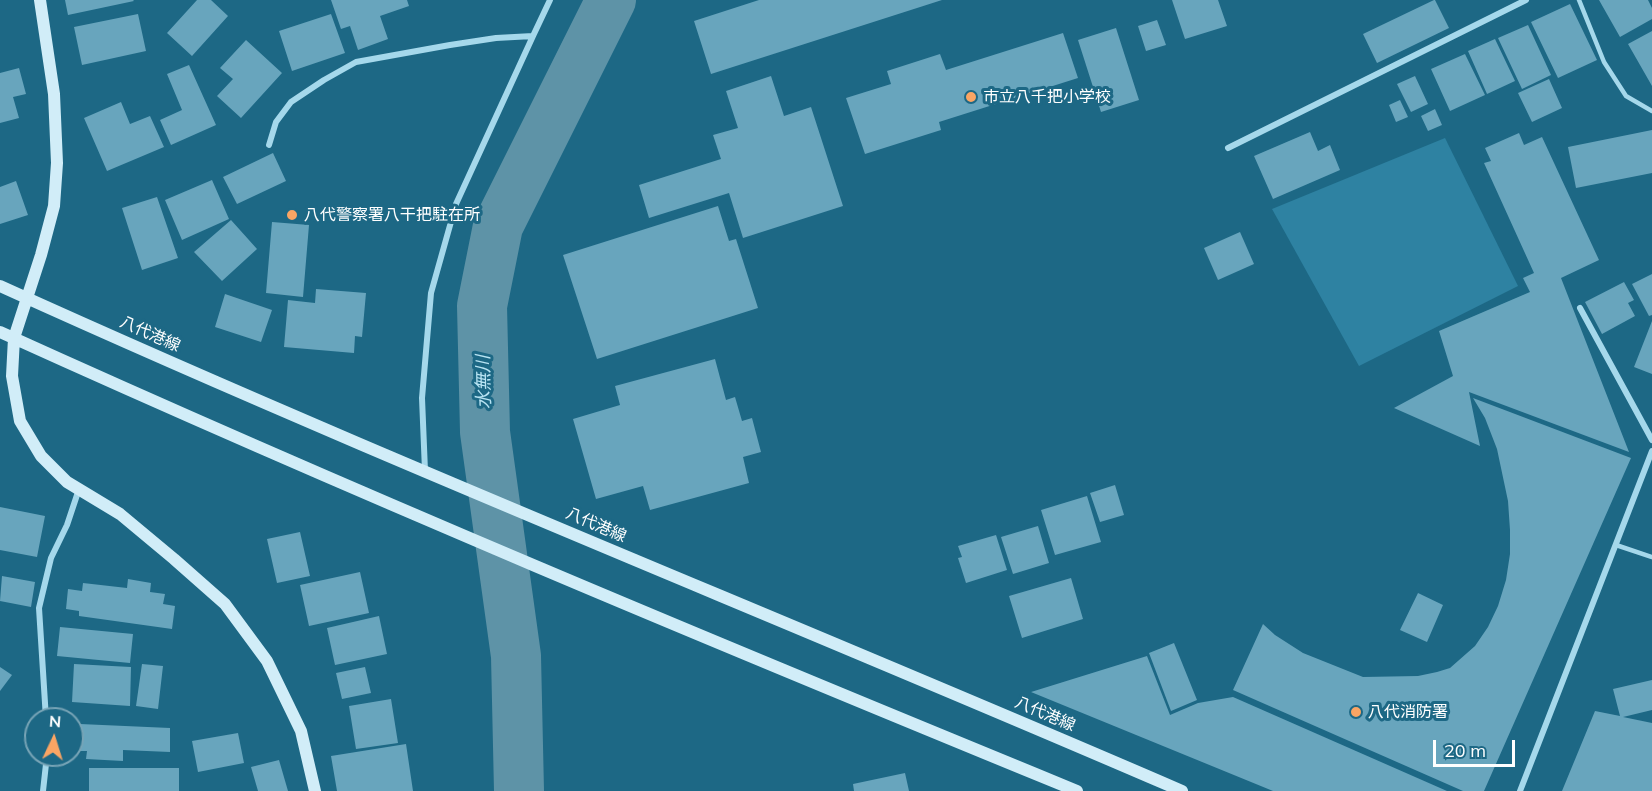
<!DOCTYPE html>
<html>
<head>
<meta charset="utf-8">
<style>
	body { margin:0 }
	#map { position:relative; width:1652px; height:791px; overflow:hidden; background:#1d6885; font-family:Mulish,sans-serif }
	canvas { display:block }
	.north { position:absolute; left:24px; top:707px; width:60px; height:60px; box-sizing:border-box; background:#1d6885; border:2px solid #77a4b6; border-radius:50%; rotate:4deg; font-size:16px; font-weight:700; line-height:24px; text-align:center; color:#fff }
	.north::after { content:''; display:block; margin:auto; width:21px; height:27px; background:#faa564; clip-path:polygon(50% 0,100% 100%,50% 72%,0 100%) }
	.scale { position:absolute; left:1433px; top:740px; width:82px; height:27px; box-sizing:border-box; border:3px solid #fff; border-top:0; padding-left:8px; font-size:18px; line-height:21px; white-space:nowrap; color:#fff; -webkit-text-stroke:4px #1d6885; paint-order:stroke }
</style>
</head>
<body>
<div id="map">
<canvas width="1652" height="791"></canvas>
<div class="north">N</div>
<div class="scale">20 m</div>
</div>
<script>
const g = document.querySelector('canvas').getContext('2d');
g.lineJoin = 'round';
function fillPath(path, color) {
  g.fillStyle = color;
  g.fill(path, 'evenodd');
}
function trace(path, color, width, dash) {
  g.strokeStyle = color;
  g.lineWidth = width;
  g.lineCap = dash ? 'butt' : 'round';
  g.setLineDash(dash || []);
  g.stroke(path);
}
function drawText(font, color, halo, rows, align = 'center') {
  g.font = font + ' Mulish,"Noto Sans JP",sans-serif';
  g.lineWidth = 6;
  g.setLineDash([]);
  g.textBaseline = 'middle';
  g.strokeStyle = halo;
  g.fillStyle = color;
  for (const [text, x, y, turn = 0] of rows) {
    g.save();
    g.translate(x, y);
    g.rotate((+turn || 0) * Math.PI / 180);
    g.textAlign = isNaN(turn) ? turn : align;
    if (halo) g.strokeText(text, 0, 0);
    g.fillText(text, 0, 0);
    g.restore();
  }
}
const green = new Path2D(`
	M1445,138L1518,286L1359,366L1272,209Z`);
const river = new Path2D(`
	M519,791L516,656L485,432L482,306L498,226L611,0`);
const building = new Path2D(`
	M65,0H133L134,1L68,15Z
	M197,0H211L228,16L192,56L167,33Z
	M331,0H407L409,6L380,16L388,39L358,50L350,26L341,29Z
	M759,0H942L711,74L694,21Z
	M1172,0H1218L1227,26L1185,39Z
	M1434,0H1435L1449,28L1377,63L1363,34Z
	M1599,0H1648L1652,8V19L1620,37Z
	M1570,4L1597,60L1558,78L1531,22Z
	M138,14L146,51L82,65L74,27Z
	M331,14L345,53L292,71L279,31Z
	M1157,20L1166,45L1146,51L1138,26Z
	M1528,25L1551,75L1522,89L1498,38Z
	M1116,28L1139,100L1101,112L1078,40Z
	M1652,31V86L1628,44Z
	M1063,33L1078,78L939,122L941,130L865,154L846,98L891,84L887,71L940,54L946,70Z
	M1495,39L1515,81L1487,94L1468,51Z
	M246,40L282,73L241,118L217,96L233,79L220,68Z
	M1465,54L1485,95L1450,111L1431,69Z
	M189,65L216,125L171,145L160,120L182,110L167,74Z
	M19,68L26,94L13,97L19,118L0,123V73Z
	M771,76L784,116L811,107L843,206L743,238L729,193L649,218L639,185L721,159L713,135L738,128L726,91Z
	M1415,76L1428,104L1411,112L1397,84Z
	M1549,79L1562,108L1532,122L1518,93Z
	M1400,100L1408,117L1396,122L1389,105Z
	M121,102L130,124L150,116L164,147L107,171L84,118Z
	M1435,109L1442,125L1428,131L1421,116Z
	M1652,130V173L1576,188L1568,147Z
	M1310,132L1318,151L1330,145L1340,170L1273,199L1254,156Z
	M1519,133L1524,145L1542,137L1599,260L1561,278L1629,452L1469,392L1480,446L1394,408L1453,376L1439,331L1530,292L1523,278L1534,273L1484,163L1491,161L1485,148Z
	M273,153L286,181L237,204L223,177Z
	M212,180L229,219L182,240L165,200Z
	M16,181L28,215L0,224V187Z
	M157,197L178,258L142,270L122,208Z
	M718,206L729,241L736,239L758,308L597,359L563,255Z
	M231,220L257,249L222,281L194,252Z
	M272,222L309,225L303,297L266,293Z
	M1240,232L1254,264L1218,280L1204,248Z
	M1652,274V315L1649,316L1632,284Z
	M1624,282L1634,300L1628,303L1635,316L1602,334L1585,302Z
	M316,289L366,293L362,337L355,336L354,353L284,347L288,300L315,303Z
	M225,294L272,310L261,342L215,327Z
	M1652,321V374L1634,367Z
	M715,359L726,400L735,397L742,421L752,418L761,452L743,457L749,483L650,510L643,486L596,499L573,419L620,405L615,386Z
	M1473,398L1631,458L1484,791H1463L1233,690L1263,624L1275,635L1303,653L1363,677L1418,676L1437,672L1450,668L1475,646L1488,627L1498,606L1506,580L1510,554V530L1508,501L1497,449L1485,418Z
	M1115,485L1124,515L1100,522L1090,493Z
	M1087,496L1101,542L1055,555L1041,510Z
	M0,507L45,516L37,557L0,550Z
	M1038,526L1049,563L1013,574L1001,537Z
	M300,532L310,576L277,583L267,539Z
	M996,535L1007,570L966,583L958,558L962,557L958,546Z
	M360,572L369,613L309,626L300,585Z
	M2,576L35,582L31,607L0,601Z
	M1071,578L1083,619L1022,638L1009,596Z
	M128,579L151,583L150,592L165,594L163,604L175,606L172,629L79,616V611L66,609L68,589L82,591L83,583L127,588Z
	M1418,593L1443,605L1427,642L1400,630Z
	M379,616L387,654L335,665L327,628Z
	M60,627L133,634L130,663L57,656Z
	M1174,643L1197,700L1171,711L1149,653Z
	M1147,656L1170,715L1198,703L1233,697L1447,791H1273L1031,692Z
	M74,664L131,667L130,706L72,702Z
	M142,664L163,666L158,709L136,706Z
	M0,667L12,675L0,691Z
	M365,667L371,693L342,699L336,673Z
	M1652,680V710L1623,717L1652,723V791H1562L1595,711L1620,716L1613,689Z
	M391,699L398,743L356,749L349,706Z
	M80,724L170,728V752L123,750V761L86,759L87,751H79Z
	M238,733L244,763L198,772L192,741Z
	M406,744L413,791H337L331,756Z
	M279,760L288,791H258L251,767Z
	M89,768H179V791H89Z
	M905,773L909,791H854L853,784Z`);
const lane = new Path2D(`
	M1579,0L1604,62L1626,96L1652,111
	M1616,545L1652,557`);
const street = new Path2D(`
	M533,36L550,0
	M269,145L276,122L291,102L324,80L356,62L450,45L496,38L533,36L456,204L431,293L422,398L425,471
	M1228,148L1526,0
	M1580,308L1652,440
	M46,719L39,608L51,558L67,525L79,489
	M43,791L47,755
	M1520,791L1652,451`);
const secondary = new Path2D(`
	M40,0L54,94L57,163L54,206L41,255L14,338L12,376L20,421L41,456L67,482L120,514L174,559L225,604L267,661L301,731L315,791
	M0,286C390,463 789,621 1182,791
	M0,332C355,493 716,643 1077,791`);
const markers = [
	[971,97,6,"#faa564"],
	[292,215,6,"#faa564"],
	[1356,712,6,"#faa564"]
];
const poiNames = [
	["市立八千把小学校",983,97],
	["八代警察署八干把駐在所",304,215],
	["八代消防署",1368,712]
];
const streetNames = [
	["八代港線",150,334,24],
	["八代港線",596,525,23],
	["八代港線",1045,714,23]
];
const waterNames = [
	["水無川",484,382,-91]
];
fillPath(green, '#2e82a2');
trace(river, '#5e93a7', 50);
fillPath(building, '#68a5bd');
trace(lane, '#a5d8eb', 4.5);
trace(street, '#a5d8eb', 6);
trace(secondary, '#d1edf8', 12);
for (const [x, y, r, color] of markers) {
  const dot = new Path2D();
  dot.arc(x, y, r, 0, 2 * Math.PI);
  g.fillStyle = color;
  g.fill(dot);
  trace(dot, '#1d6885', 2);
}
drawText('16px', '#fff', '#1d6885', poiNames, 'left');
drawText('16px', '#fff', '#1d6885', streetNames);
drawText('italic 18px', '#b9e4f3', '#1d6885', waterNames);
</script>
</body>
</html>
